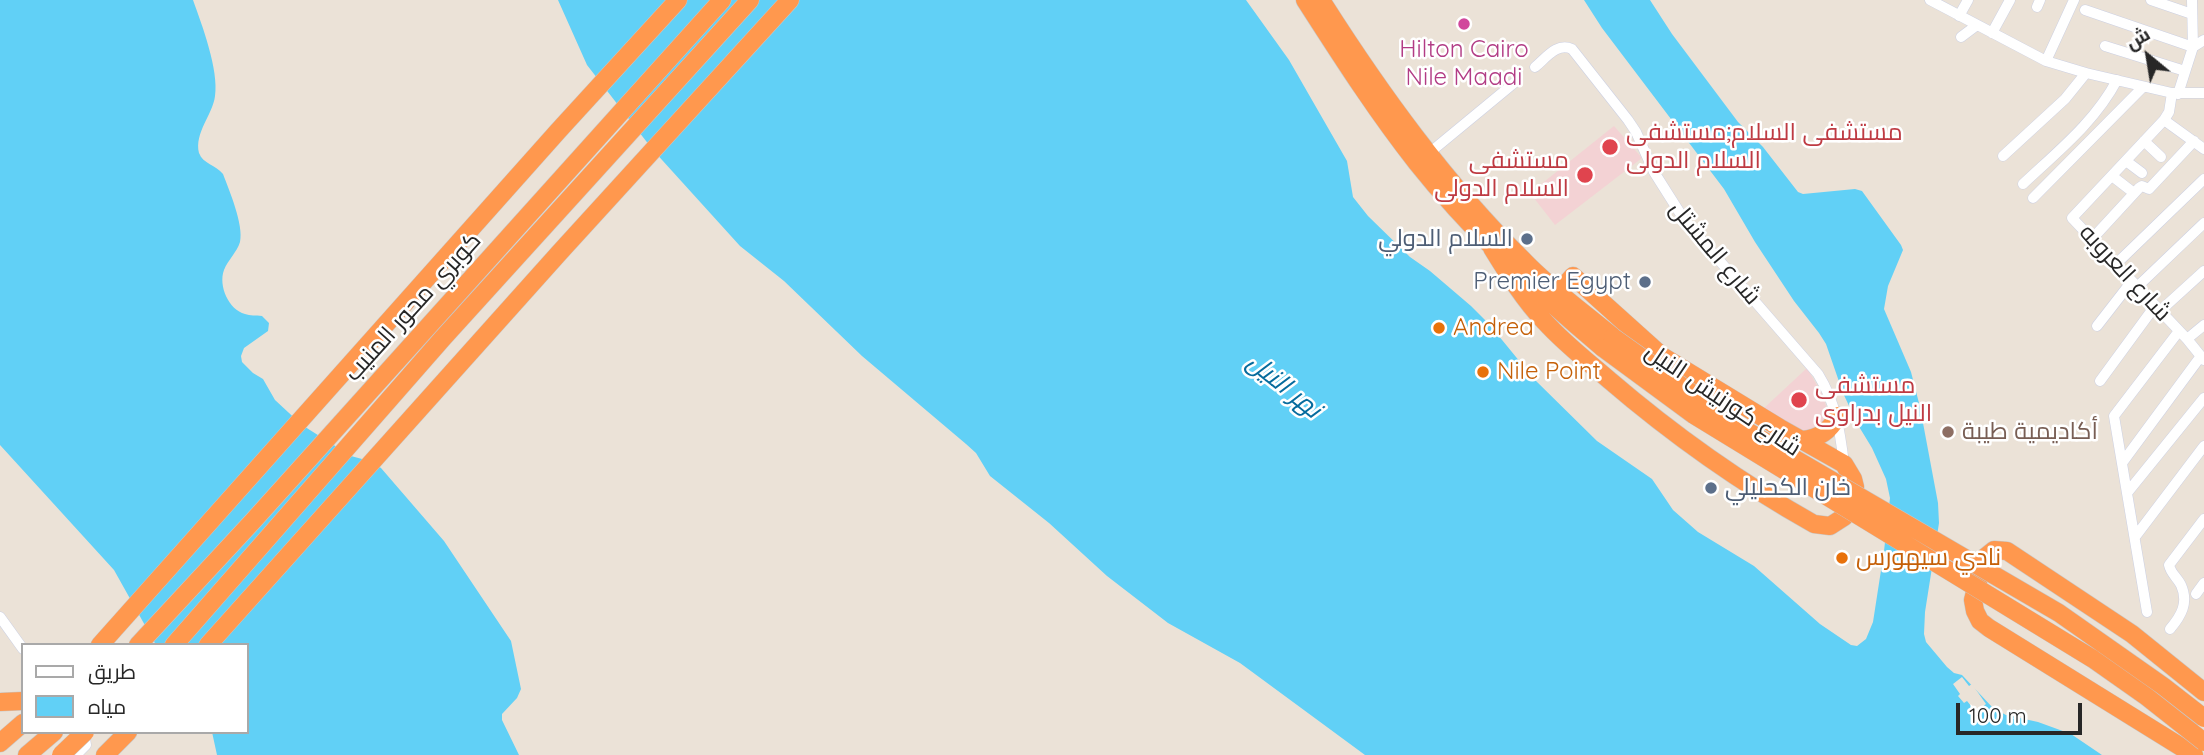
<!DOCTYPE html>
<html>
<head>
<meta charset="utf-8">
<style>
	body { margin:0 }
	#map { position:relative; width:2204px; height:755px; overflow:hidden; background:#ebe2d7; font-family:Quicksand,Cairo,sans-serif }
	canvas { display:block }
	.legend { position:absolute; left:21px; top:643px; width:228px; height:91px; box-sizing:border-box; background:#fff; border:2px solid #a9a9a9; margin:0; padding:9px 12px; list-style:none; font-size:21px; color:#272727 }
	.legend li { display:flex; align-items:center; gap:14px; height:35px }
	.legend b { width:35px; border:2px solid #a9a9a9 }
	.north { position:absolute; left:2113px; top:21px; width:70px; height:70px; -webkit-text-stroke:5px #fff; paint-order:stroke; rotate:330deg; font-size:19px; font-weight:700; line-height:28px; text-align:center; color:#272727 }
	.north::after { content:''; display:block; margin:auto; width:24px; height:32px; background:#272727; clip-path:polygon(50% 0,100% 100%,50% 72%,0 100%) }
	.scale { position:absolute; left:1956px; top:703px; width:126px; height:32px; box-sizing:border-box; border:4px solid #272727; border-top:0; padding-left:9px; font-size:21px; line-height:24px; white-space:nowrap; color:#272727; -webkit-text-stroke:5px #fff; paint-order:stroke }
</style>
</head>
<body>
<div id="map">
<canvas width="2204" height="755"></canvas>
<ul class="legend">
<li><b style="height:9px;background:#fff"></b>طريق</li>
<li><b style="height:19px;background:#61d0f6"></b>مياه</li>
</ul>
<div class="north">ش</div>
<div class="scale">100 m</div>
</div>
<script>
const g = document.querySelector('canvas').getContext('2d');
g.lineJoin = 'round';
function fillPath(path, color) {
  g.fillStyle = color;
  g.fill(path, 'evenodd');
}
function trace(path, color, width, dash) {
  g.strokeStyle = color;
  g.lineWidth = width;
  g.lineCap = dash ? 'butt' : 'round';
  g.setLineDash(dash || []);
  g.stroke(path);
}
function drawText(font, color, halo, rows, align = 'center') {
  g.font = font + ' Quicksand,Cairo,sans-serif';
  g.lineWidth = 5;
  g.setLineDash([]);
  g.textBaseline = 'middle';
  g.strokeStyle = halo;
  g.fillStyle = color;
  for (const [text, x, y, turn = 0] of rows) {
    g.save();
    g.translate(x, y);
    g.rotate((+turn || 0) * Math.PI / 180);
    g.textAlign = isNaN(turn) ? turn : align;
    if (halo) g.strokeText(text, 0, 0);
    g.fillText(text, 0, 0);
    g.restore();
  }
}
const medical = new Path2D(`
	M1614,126L1642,158L1555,225L1530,193Z
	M1807,368L1822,394L1826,406V420L1820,427L1800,432L1763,409Z`);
const water = new Path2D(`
	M0,0H193C202,25 219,70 215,96C213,114 194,133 199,153C203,164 216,165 223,174C229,190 244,225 240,242C237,252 228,260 224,270C218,286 229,310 245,314C250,316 256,315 262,316L269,323L268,331L244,348L241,356L242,362L253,373L263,379L275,400L302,425L351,456L373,462L381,468L444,541L511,641L521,689L517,698L502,714V720L519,755H217L212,732H247V645H156L114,570L0,445Z
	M558,0H1246L1289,60L1347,161L1353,197L1368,216L1410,257L1430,271L1471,306L1489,324L1534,379L1597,441L1652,479L1673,510L1698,532L1754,566L1820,624L1851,645L1857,646L1866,639L1873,622L1884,551L1890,498L1886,479L1872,448L1858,425L1843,393L1826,344L1819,333L1794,301L1755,242L1724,189L1602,28L1584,0H1650L1672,34L1738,122L1763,147L1798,192L1803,194L1855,189L1862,191L1901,245L1903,250L1888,286L1884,309L1911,372L1920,407L1938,503L1939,523L1925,612L1924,634L1926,642L1947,667L1954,673L1962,675L1993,708L2006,715L2038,722L2071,734L2102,755H1365L1240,663L1168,623L1107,576L1049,523L990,476L976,453L966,444L862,356L784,281L740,246L653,150L587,65Z`);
const pier = new Path2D(`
	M1962,677L1969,686L1972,684L1986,704L1976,712L1967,701L1964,703L1958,696L1960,694L1953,684Z`);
const street = new Path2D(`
	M1930,0L2046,61L2086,73L2172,93H2204
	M2151,0L2192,14
	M2037,7L2040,0
	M2085,10L2193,47L2204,40
	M1959,16L1968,0
	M1992,33L2010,0
	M1961,37L1977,25
	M2105,46L2185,71
	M2046,61L2074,0
	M1535,67C1546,58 1557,42 1572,49L1628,120L1636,132L1654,172L1685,221L1818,374C1836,403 1840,431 1844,464
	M2172,93L2169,112L2164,120L2072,218L2187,339L2204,360
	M2178,94L2193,47L2192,0
	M2164,120L2204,149
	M2144,141L2161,157
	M1428,154L1514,83
	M2003,156L2065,99L2086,73
	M2126,161L2142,173
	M2112,176L2134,193
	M2023,184C2057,152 2095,122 2117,80
	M2033,198L2143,87
	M2092,239L2139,188L2142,186L2149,189L2194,141
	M2116,264L2204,179
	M2137,287L2204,223
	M2160,311L2204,271
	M2097,326L2132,281
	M2187,339L2204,325
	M2100,381L2155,306
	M2122,463L2201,356
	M2127,493L2204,398
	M2135,537L2204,446
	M2196,594L2204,583
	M2147,612L2114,416L2179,331
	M0,617L23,649
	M2170,629C2181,616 2189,603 2181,585C2177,577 2171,574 2169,565L2204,519
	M76,755L86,745L85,739L81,733`);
const highway = new Path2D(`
	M1305,0C1341,56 1376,111 1417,163C1472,232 1536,292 1603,348
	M1321,0C1380,93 1445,183 1524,261C1551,289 1583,312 1613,337
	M1492,248C1508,274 1524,300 1545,322C1564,343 1587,361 1608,379C1672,434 1741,483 1814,524L1830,526L1844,517L1855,487L1853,479L1844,464L1780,428L1662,356L1573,276L1558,293
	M1803,440C1820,438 1829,431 1838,416
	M100,645L559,130L678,0
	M138,645L253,521L722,0
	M174,645L443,338L750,0
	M208,645L560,252L790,0
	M0,702L23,701
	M0,743L23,723
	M27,755L54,732
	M105,755L128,732
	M2194,755L1989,628L1980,621L1975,611L1973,600L1984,558L1994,550L2007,551L2132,634L2204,692`);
const highwayBridge = new Path2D(`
	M1613,337L1735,424L2059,613L2163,686L2204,718
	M1603,348L1694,415L2093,659L2147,697L2204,742
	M61,755L85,732`);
const markers = [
	[1464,24,7,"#d1479c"],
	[1610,147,9,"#e0444e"],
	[1585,175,9,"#e0444e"],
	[1527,239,7,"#5c6f8a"],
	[1645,282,7,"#5c6f8a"],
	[1439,328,7,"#e8710a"],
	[1483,372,7,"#e8710a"],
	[1799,400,9,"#e0444e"],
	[1948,432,7,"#8d6e63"],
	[1711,488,7,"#5c6f8a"],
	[1842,558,7,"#e8710a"]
];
const hotelNames = [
	["Hilton Cairo",1464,50],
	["Nile Maadi",1464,78]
];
const healthNames = [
	["مستشفى السلام;مستشفى",1626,133],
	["السلام الدولى",1626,161],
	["مستشفى",1569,161,"right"],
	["السلام الدولى",1569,189,"right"],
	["مستشفى",1815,386],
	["النيل بدراوى",1815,414]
];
const serviceNames = [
	["السلام الدولي",1513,239],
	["Premier Egypt",1631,282],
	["خان الكحليلي",1725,488,"left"]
];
const streetNames = [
	["شارع المشتل",1715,253,50],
	["شارع العروبه",2125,273,47],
	["كوبري محور المنيب",413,307,-48],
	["شارع كورنيش النيل",1723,400,34]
];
const foodNames = [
	["Andrea",1453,328],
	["Nile Point",1497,372],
	["نادي سيهورس",1856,558]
];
const educationNames = [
	["أكاديمية طيبة",1962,432]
];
const waterNames = [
	["نهر النيل",1284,386,39]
];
fillPath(medical, '#f3d2d4');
fillPath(water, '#61d0f6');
fillPath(pier, '#ebe2d7');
trace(street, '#ccd0e2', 11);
trace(highway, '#c7c7c7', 19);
trace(street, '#fff', 10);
trace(highway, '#ff984e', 18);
trace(highwayBridge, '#c7c7c7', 19, []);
trace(highwayBridge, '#ff984e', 18);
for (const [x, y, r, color] of markers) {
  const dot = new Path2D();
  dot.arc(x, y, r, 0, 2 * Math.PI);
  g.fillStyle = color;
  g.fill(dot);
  trace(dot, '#fff', 2.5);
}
drawText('24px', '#b23c85', '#fff', hotelNames);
drawText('24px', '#be3a42', '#fff', healthNames, 'left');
drawText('24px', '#4e5e75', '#fff', serviceNames, 'right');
drawText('24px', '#272727', '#fff', streetNames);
drawText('24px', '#c56008', '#fff', foodNames, 'left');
drawText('24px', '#785e54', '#fff', educationNames, 'left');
drawText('italic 26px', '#056b9d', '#fff', waterNames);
</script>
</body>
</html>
